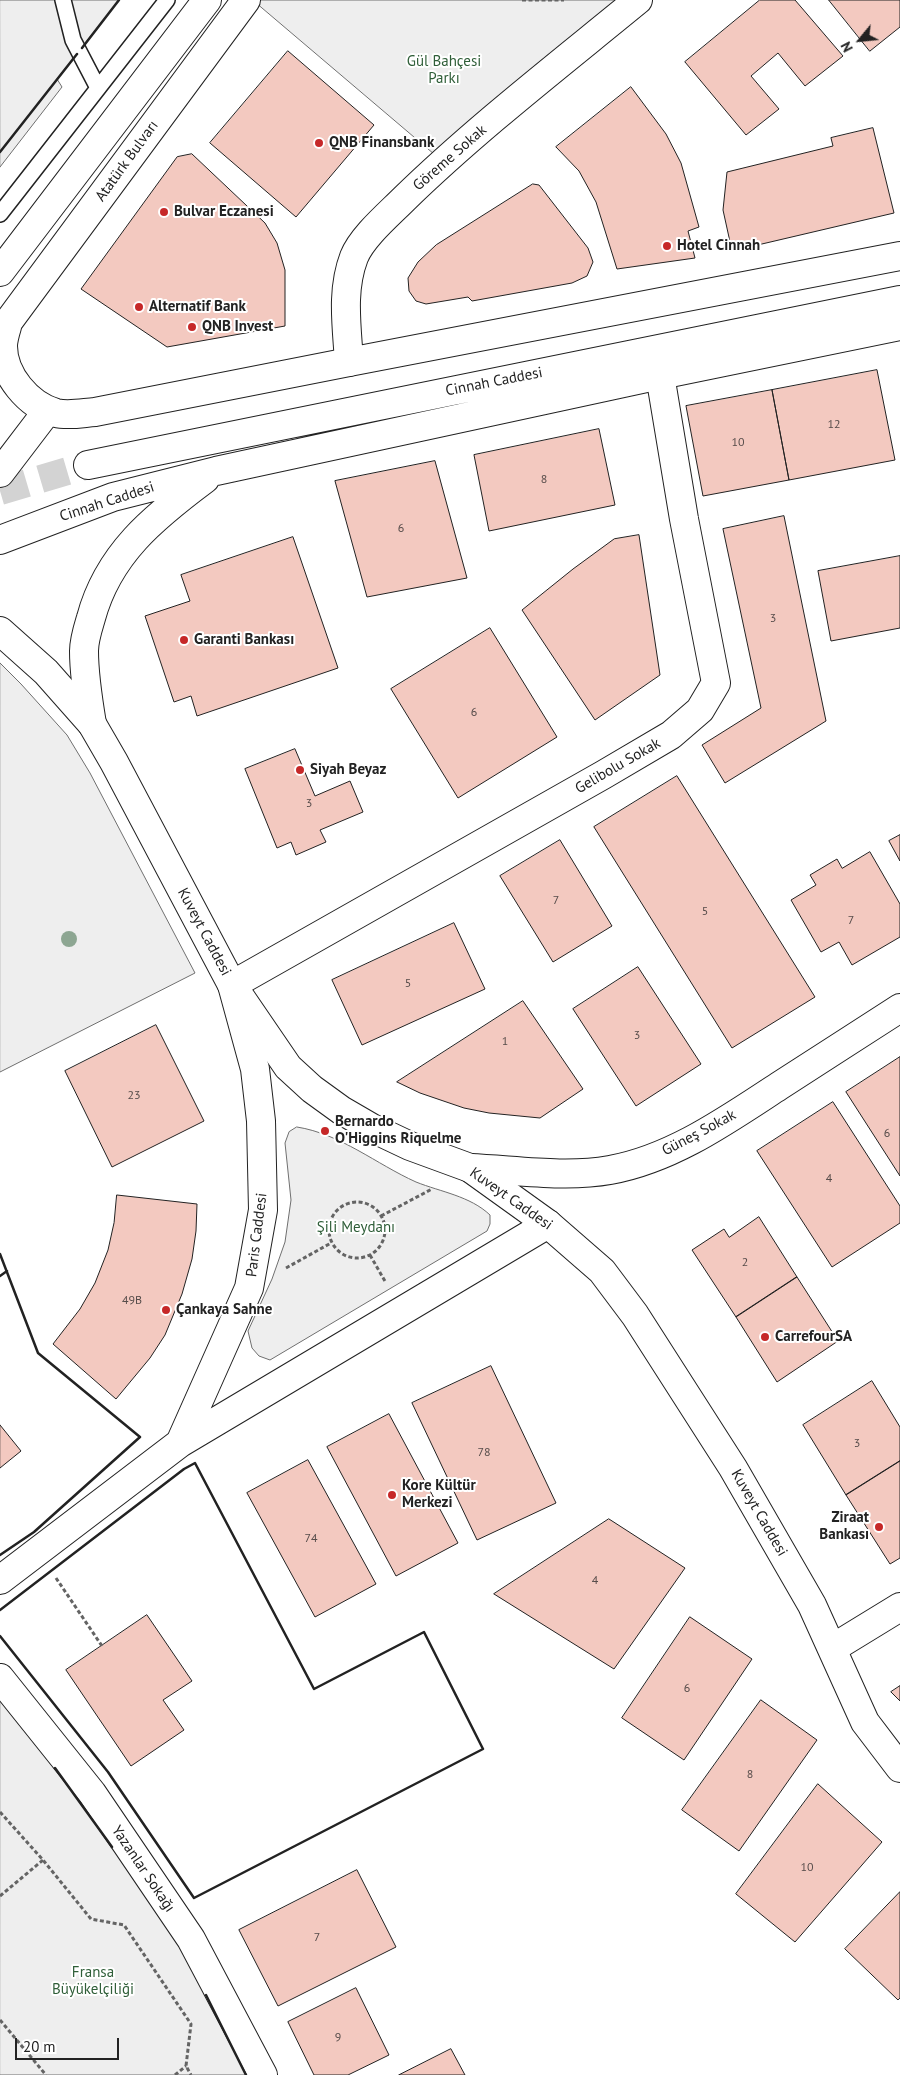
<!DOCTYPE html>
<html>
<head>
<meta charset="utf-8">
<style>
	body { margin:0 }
	#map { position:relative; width:900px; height:2075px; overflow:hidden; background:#fff; font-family:"PT Sans",sans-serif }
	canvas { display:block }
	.north { position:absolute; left:835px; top:15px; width:50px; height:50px; -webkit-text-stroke:4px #fff; paint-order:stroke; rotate:242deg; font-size:14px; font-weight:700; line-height:20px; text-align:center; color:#222 }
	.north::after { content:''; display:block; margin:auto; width:18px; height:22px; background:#222; clip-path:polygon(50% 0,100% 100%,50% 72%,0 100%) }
	.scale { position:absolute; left:15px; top:2038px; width:104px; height:22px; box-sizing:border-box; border:2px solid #222; border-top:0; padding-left:6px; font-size:15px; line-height:18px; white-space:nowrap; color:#222; -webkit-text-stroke:4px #fff; paint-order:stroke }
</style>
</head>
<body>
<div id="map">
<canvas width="900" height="2075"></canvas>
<div class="north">N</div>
<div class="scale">20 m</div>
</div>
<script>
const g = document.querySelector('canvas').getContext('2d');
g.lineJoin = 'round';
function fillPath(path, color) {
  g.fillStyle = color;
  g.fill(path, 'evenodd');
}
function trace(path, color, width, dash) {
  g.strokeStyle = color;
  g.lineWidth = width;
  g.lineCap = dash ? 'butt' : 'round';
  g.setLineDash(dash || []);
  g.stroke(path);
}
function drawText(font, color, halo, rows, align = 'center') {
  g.font = font + ' "PT Sans",sans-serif';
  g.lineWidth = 4;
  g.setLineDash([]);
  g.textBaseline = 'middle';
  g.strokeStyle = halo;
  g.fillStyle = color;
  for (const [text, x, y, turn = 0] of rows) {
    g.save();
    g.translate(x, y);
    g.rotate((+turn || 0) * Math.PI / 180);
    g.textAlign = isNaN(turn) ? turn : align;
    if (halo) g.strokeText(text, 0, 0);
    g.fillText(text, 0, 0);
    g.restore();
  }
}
const green = new Path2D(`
	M0,0H119L57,79L62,87L0,167Z
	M253,0H638L444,162Z
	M0,663L21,684L67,735L90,773L195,973L0,1072Z
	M297,1127C341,1134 376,1164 416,1182C441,1192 470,1196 490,1215V1224L487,1231L270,1360L259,1356L252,1348L248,1331L272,1279L285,1242L291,1200L285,1143L289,1132Z
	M0,1697L80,1802L180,1943L246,2075H0Z`);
const building = new Path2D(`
	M760,0H795L843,56L805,86L778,53L751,76L779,109L746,135L685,62Z
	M829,0H900V27L870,51Z
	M288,51L374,125L296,217L210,143Z
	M631,87L666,134L681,163L699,227L688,231L695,258L617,269L596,202L579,171L556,147Z
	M873,128L894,213L732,251L723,210L727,172L833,146L831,138Z
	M192,154L265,223L277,243L285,270V326L167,347L81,289L177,157Z
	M533,184L539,185L588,248L593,262L587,276L572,283L472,301L468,297L426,304L416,301L409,291L408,278L418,262L436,245Z
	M877,370L895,460L789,480L772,390Z
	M772,390L789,480L703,496L686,406Z
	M599,429L615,505L489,531L474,455Z
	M435,461L467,578L367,597L335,481Z
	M784,516L826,721L725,783L702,745L761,708L723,529Z
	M639,535L660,675L595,720L522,610L573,569L614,539Z
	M293,537L338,668L197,716L191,696L174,702L145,616L190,601L181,575Z
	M900,556V628L831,641L818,571Z
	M490,628L557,737L458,798L391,689Z
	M295,749L315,796L350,781L363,812L320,830L326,842L296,855L291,842L277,848L245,769Z
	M677,776L815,997L732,1048L594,827Z
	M900,835V861L889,841Z
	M560,840L612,926L553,962L500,876Z
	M870,852L900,904V937L852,965L839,942L821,952L791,900L816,885L810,875L837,859L842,868Z
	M454,923L485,989L362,1045L332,980Z
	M638,967L701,1064L636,1106L573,1009Z
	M523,1001L583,1089L540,1118L489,1113L464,1108L420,1093L397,1082Z
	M156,1025L204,1121L112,1167L65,1071Z
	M900,1057V1176L846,1092Z
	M833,1102L900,1206V1223L832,1267L757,1151Z
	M117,1195L197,1204L196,1231L192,1259L182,1294L165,1335L150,1358L116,1399L53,1344L80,1309L95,1283L108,1250L114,1223Z
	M759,1217L797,1277L736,1317L692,1250L724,1229L729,1237Z
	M797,1277L838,1341L777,1382L736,1317Z
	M491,1366L556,1503L477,1540L412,1403Z
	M872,1381L900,1427V1461L846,1495L803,1425Z
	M389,1414L458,1543L396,1576L327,1447Z
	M0,1425L21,1451L0,1468Z
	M308,1460L376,1584L315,1617L247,1493Z
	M900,1461V1558L890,1564L846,1495Z
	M609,1519L685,1568L614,1669L494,1594Z
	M147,1615L192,1681L163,1700L184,1730L131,1766L66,1670Z
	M690,1617L752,1659L684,1760L622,1718Z
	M900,1686V1701L891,1692Z
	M761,1700L817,1740L739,1851L682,1810Z
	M818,1784L882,1842L795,1942L736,1894Z
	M357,1870L396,1947L278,2006L239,1930Z
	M900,1892V1998L898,2000L845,1949Z
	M356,1988L389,2055L348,2075H314L288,2022Z
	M451,2049L465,2075H399Z`);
const primaryTunnel = new Path2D(`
	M0,491L88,465`);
const path = new Path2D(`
	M522,0H564
	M329 1230a28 28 0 1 1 56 0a28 28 0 1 1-56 0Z
	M381,1216L432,1189
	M370,1255L386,1283
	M286,1268L331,1243
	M56,1578L102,1646
	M0,1812L43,1860L91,1919L124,1925L191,2024L186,2066L191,2075
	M0,1896L43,1860
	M0,2020L46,2075
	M175,2075L186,2066`);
const lane = new Path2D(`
	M63,0L73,40L98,88
	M0,214L167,0`);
const street = new Path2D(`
	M638,0C560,64 476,129 404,199C388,215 362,237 354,257C341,291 347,327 349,362L900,256
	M470,1168C516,1170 565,1178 610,1170C672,1159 727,1120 779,1086C819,1060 860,1034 900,1008
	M180,1443L548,1224
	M0,1580L180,1443L249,1288L263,1210L261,1121L255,1069L232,985L603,775L671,735L700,710L716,683L684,519L660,375
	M833,1648L900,1607
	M0,1678L92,1793L191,1939L263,2075`);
const secondary = new Path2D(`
	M0,631L46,672L92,724L114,762L232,985L288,1067L312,1089L341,1110L372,1128L410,1146L470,1168L548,1224L602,1271L635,1315L733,1468L812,1605L865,1722L900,1768`);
const primary = new Path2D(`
	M0,272L207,0
	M8,323C6,330 3,339 3,346C3,375 28,405 56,413C68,416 82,413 95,412L349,362
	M0,333L246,0
	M88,465L900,300
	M0,473L48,410
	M0,540L113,497L216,471L660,375L900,326
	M92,724C88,700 84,675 84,651C84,640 88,628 91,618C108,554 154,517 205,479`);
const wall = new Path2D(`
	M82,48L119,0
	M0,152L77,54
	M0,1254L38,1353L140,1437
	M0,1276L7,1271
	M0,1555L34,1532L140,1437
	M0,1610L184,1469L195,1463L314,1689L424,1632L483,1749L194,1898L108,1772L0,1636
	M55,1768L112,1847
	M206,1995L246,2075`);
const trees = [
	[69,939]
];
const markers = [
	[319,143,5,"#c62828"],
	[164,212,5,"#c62828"],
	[667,246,5,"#c62828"],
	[139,307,5,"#c62828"],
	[192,327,5,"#c62828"],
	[184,640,5,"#c62828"],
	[300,770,5,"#c62828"],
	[325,1131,5,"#c62828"],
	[166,1310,5,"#c62828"],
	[765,1337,5,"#c62828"],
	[392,1495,5,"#c62828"],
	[879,1527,5,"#c62828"]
];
const numberNames = [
	["12",834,425],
	["10",738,443],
	["8",544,480],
	["6",401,529],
	["3",773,619],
	["6",474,713],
	["3",309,804],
	["7",556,901],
	["5",705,912],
	["7",851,921],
	["5",408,984],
	["3",637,1036],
	["1",505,1042],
	["23",134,1096],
	["6",887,1134],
	["4",829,1179],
	["2",745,1263],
	["49B",132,1301],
	["3",857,1444],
	["78",484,1453],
	["74",311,1539],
	["4",595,1581],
	["6",687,1689],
	["8",750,1775],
	["10",807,1868],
	["7",317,1938],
	["9",338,2038]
];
const parkNames = [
	["Gül Bahçesi",444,62],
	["Parkı",444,79],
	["Şili Meydanı",356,1228],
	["Fransa",93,1973],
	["Büyükelçiliği",93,1990]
];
const poiNames = [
	["QNB Finansbank",329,143],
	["Bulvar Eczanesi",174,212],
	["Hotel Cinnah",677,246],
	["Alternatif Bank",149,307],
	["QNB Invest",202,327],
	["Garanti Bankası",194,640],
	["Siyah Beyaz",310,770],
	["Bernardo",335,1122],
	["O'Higgins Riquelme",335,1139],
	["Çankaya Sahne",176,1310],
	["CarrefourSA",775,1337],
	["Kore Kültür",402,1486],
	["Merkezi",402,1503],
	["Ziraat",869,1518,"right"],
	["Bankası",869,1535,"right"]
];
const streetNames = [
	["Göreme Sokak",450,158,-41],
	["Atatürk Bulvarı",127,161,-54],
	["Cinnah Caddesi",494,382,-11],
	["Cinnah Caddesi",107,502,-18],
	["Gelibolu Sokak",618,766,-30],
	["Kuveyt Caddesi",204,932,62],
	["Güneş Sokak",699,1133,-28],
	["Kuveyt Caddesi",511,1199,35],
	["Paris Caddesi",257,1235,-83],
	["Kuveyt Caddesi",759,1513,60],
	["Yazanlar Sokağı",143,1869,56]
];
fillPath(green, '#eee');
trace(green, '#6f6f6f', 1);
fillPath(building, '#f3c9c0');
trace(building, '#222', 1);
trace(primaryTunnel, '#d3d3d3', 28, [28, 14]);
trace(lane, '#222', 18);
trace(street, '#222', 30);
trace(secondary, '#222', 30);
trace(primary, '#222', 30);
trace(path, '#646464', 3, [4, 2.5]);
trace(lane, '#fff', 15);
trace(street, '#fff', 28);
trace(secondary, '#fff', 28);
trace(primary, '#fff', 28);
trace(wall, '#222', 2.5);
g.fillStyle = '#8da692';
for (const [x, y] of trees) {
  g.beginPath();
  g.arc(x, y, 8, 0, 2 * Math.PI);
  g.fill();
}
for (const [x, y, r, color] of markers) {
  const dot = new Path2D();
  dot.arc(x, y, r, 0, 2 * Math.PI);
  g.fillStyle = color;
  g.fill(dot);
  trace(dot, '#fff', 2);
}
drawText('12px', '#564c4a', null, numberNames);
drawText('15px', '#2f5e38', '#fff', parkNames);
drawText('bold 15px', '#222', '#fff', poiNames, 'left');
drawText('15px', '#222', '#fff', streetNames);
</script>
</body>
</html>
